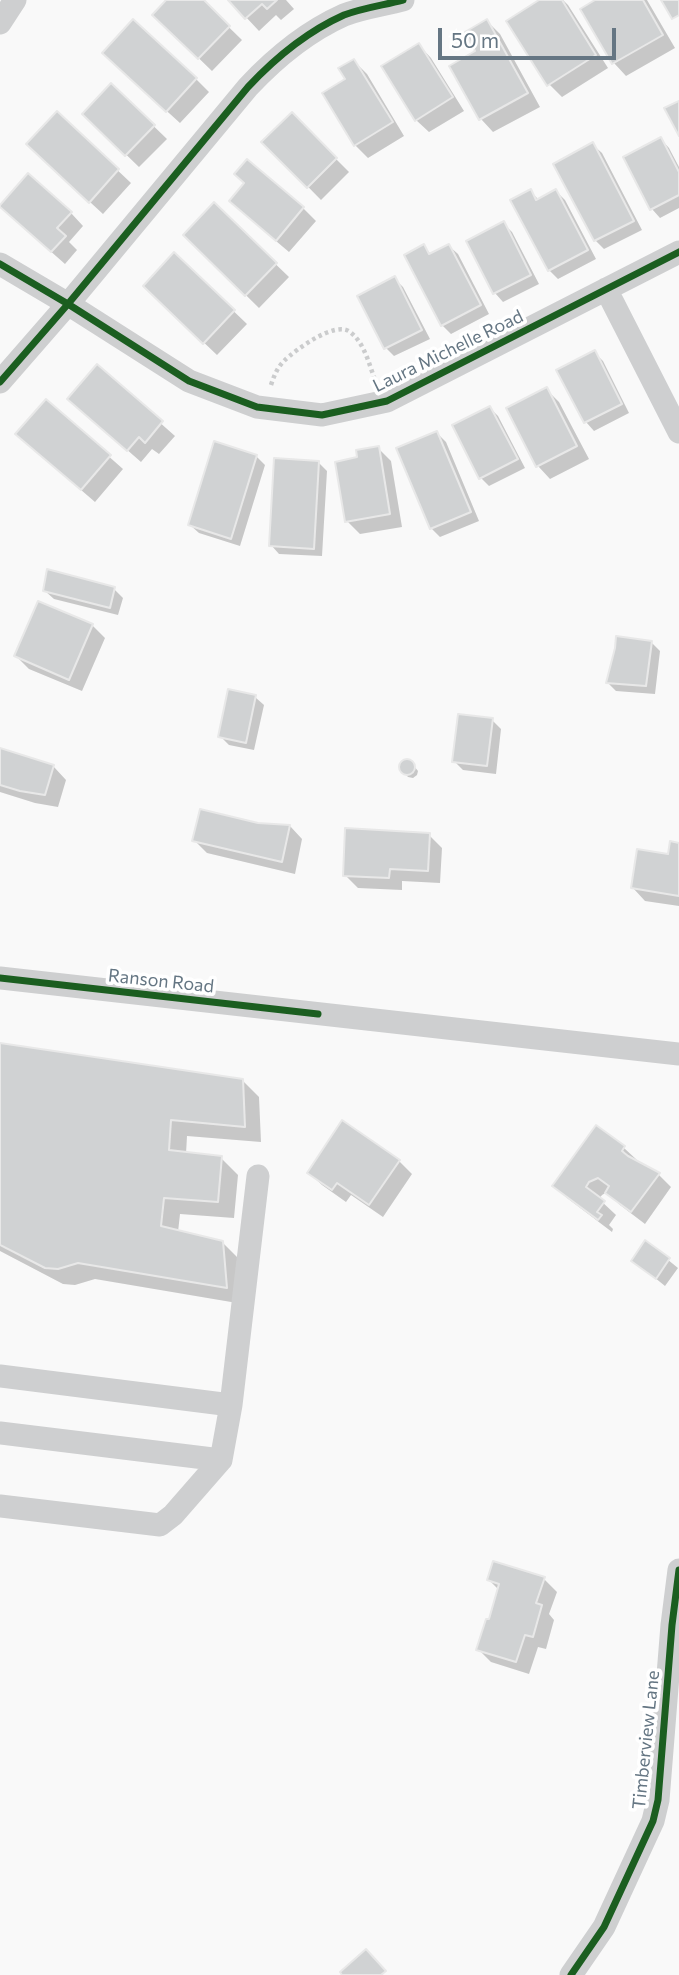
<!DOCTYPE html>
<html>
<head>
<meta charset="utf-8">
<style>
	body { margin:0 }
	#map { position:relative; width:679px; height:1975px; overflow:hidden; background:#f9f9f9; font-family:Commissioner,sans-serif }
	canvas { display:block }
	.scale { position:absolute; left:438px; top:28px; width:178px; height:32px; box-sizing:border-box; border:4px solid #657683; border-top:0; padding-left:9px; font-size:21px; line-height:24px; white-space:nowrap; color:#657683; -webkit-text-stroke:5px #fff; paint-order:stroke }
</style>
</head>
<body>
<div id="map">
<canvas width="679" height="1975"></canvas>
<div class="scale">50 m</div>
</div>
<script>
const g = document.querySelector('canvas').getContext('2d');
g.lineJoin = 'round';
function fillPath(path, color) {
  g.fillStyle = color;
  g.fill(path, 'evenodd');
}
function trace(path, color, width, dash) {
  g.strokeStyle = color;
  g.lineWidth = width;
  g.lineCap = dash ? 'butt' : 'round';
  g.setLineDash(dash || []);
  g.stroke(path);
}
function drawText(font, color, halo, rows, align = 'center') {
  g.font = font + ' Commissioner,sans-serif';
  g.lineWidth = 7;
  g.setLineDash([]);
  g.textBaseline = 'middle';
  g.strokeStyle = halo;
  g.fillStyle = color;
  for (const [text, x, y, turn = 0] of rows) {
    g.save();
    g.translate(x, y);
    g.rotate((+turn || 0) * Math.PI / 180);
    g.textAlign = isNaN(turn) ? turn : align;
    if (halo) g.strokeText(text, 0, 0);
    g.fillText(text, 0, 0);
    g.restore();
  }
}
const shadow = new Path2D(`
	M168,0H201L242,40L212,71L154,15Z
	M230,0H286L294,9L281,20L276,15L259,31Z
	M543,0H563L568,5L608,68L562,97L549,84Z
	M598,0H647L675,48L626,76L614,63L582,9Z
	M487,21L500,34L540,107L493,132L481,119L451,67L478,52Z
	M419,45L431,58L464,111L429,132L416,120Z
	M354,61L367,74L404,136L368,158L355,145L347,79Z
	M117,66L196,79L209,92L180,123Z
	M111,85L167,139L139,167L84,114Z
	M57,113L131,183L103,214L41,157Z
	M292,115L349,172L321,200L264,142Z
	M661,139L669,148L679,167V208L660,218L652,209L625,158Z
	M593,145L602,153L642,230L604,249L595,240L556,164Z
	M530,191L539,200L556,191L565,200L596,259L558,279L549,270Z
	M214,205L289,277L259,308L185,235Z
	M303,208L316,221L289,252L244,214Z
	M71,213L83,226L69,242L77,250L65,264L14,219Z
	M503,223L512,232L539,284L503,302L495,293L468,242Z
	M423,246L432,255L449,246L458,254L489,314L451,334L442,325Z
	M175,255L247,324L217,355L158,299Z
	M394,278L403,287L430,339L394,356L386,348Z
	M594,352L603,361L629,413L594,431L586,422L559,371Z
	M97,367L175,436L159,454L152,449L141,462L69,399Z
	M546,389L559,402L589,459L550,479L538,466Z
	M46,401L123,469L95,502L30,446Z
	M490,408L498,416L525,468L489,486L481,478Z
	M437,433L446,442L479,521L440,537L431,528Z
	M378,448L391,461L402,527L360,534L347,521L359,459Z
	M256,456L265,465L240,546L199,533L190,525Z
	M318,462L327,471L322,556L279,554L271,545Z
	M114,589L123,598L118,615L54,599L45,591Z
	M92,625L105,638L82,691L29,669L16,656Z
	M651,642L660,651L655,694L616,691L607,682Z
	M255,697L264,705L254,750L229,745L220,736Z
	M492,720L501,729L496,774L463,770L454,761Z
	M0,750L54,767L66,780L58,807L35,803L0,792Z
	M405,760L410,761L418,771L417,775L413,778L408,777L400,768L401,763Z
	M258,825L290,826L302,839L295,874L207,853L194,840Z
	M429,835L442,848L440,883L402,881V890L358,888L345,875Z
	M679,845V906L645,901L633,888L669,856Z
	M0,1044L242,1080L259,1097L261,1142L187,1136L186,1154L221,1158L238,1175L234,1218L180,1214L178,1232L222,1242L239,1259L243,1304L95,1279L75,1285L63,1284L0,1251Z
	M596,1128L624,1148L637,1160L636,1162L659,1175L671,1187L645,1224L620,1205L607,1192L602,1195L599,1199L616,1215L609,1225L613,1229L612,1232L567,1198L554,1186Z
	M399,1161L412,1174L383,1217L351,1195L346,1202L322,1185L309,1173Z
	M646,1242L678,1268L665,1286L633,1260Z
	M544,1579L557,1592L549,1614L554,1620L546,1649L538,1647L529,1674L491,1662L478,1649L490,1621L499,1590L489,1580Z`);
const building = new Path2D(`
	M166,0H204L230,26L198,59L152,15Z
	M228,0H277L267,9L262,4L245,19Z
	M539,0H562L596,55L547,86L506,21Z
	M595,0H643L663,35L612,64L580,9Z
	M661,0H679V15L672,19Z
	M133,19L197,78L166,112L102,53Z
	M487,19L528,93L479,120L449,66L475,51L465,32Z
	M419,43L453,97L415,121L381,66Z
	M354,59L393,122L354,146L322,93L345,79L338,68Z
	M111,83L155,125L125,156L82,114Z
	M679,101V136L664,108Z
	M57,111L119,169L89,203L26,144Z
	M292,112L337,158L307,188L261,142Z
	M661,137L679,172V195L650,210L623,157Z
	M593,142L634,221L594,241L553,164Z
	M247,159L304,207L276,241L229,201L244,183L234,174Z
	M28,173L72,212L57,228L66,236L51,252L0,207V205Z
	M531,189L536,200L556,189L588,250L548,271L510,200Z
	M214,202L277,263L245,296L183,235Z
	M504,221L531,275L493,294L466,241Z
	M424,244L429,254L449,244L481,305L441,326L404,255Z
	M174,252L235,310L203,344L143,286Z
	M395,276L422,330L384,349L357,296Z
	M595,350L622,404L584,423L556,370Z
	M97,364L163,421L145,443L139,437L127,451L67,399Z
	M547,387L577,446L536,467L506,408Z
	M46,399L111,455L81,490L15,434Z
	M490,406L518,459L479,479L452,425Z
	M437,431L471,512L430,529L396,448Z
	M214,441L257,455L231,539L188,525Z
	M379,446L390,514L345,522L335,462L357,457L356,450Z
	M274,458L319,461L314,549L269,546Z
	M47,569L115,587L110,608L43,591Z
	M38,601L93,624L69,680L14,656Z
	M616,636L652,641L646,686L606,683L615,648Z
	M228,689L256,695L246,743L218,737Z
	M458,714L493,718L487,766L452,762Z
	M0,748L54,765L45,795L20,791L0,785Z
	M399 767a8 8 0 1 1 16 0a8 8 0 1 1-16 0Z
	M200,809L258,823L290,825L282,862L192,841Z
	M345,828L430,833L428,871L390,869L389,878L343,876Z
	M670,841L679,843V896L631,888L637,849L668,854Z
	M0,1043L243,1079L245,1127L171,1120L169,1150L222,1156L218,1202L164,1198L161,1226L223,1241L227,1288L78,1263L58,1269L45,1268L0,1245Z
	M342,1120L400,1160L369,1205L337,1183L332,1190L307,1173Z
	M596,1125L625,1146L622,1151L628,1156L660,1173L631,1212L605,1193L609,1186L598,1178L589,1182L586,1187L605,1201L597,1212L602,1215L598,1220L552,1186Z
	M645,1240L670,1258L656,1279L631,1261Z
	M493,1561L545,1577L536,1603L542,1605L533,1637L525,1635L516,1662L476,1650L486,1619H489L499,1584L487,1580Z
	M366,1949L386,1971L381,1975H342L340,1972Z`);
const path = new Path2D(`
	M271,385C274,376 277,368 284,361C295,350 336,320 350,332C364,342 369,364 375,380`);
const minor = new Path2D(`
	M0,23L15,0
	M0,264L68,304L189,381L257,407L322,415L387,401L679,252
	M606,289L679,432
	M0,382L68,304L248,87C276,57 306,32 344,15C362,8 384,5 403,0
	M0,978L679,1054
	M0,1376L231,1405
	M0,1433L221,1460
	M0,1506L160,1525L173,1515L221,1460L231,1405L258,1176
	M571,1975L604,1927L653,1821L658,1800L672,1625L679,1570`);
const cycleway = new Path2D(`
	M0,264L68,304L189,381L257,407L322,415L387,401L679,252
	M0,382L68,304L248,87C276,57 306,32 344,15C362,8 384,5 403,0
	M0,978L318,1014
	M571,1975L604,1927L653,1821L658,1800L672,1625L679,1570`);
const streetNames = [
	["Laura Michelle Road",448,351,-26],
	["Ranson Road",161,981,6],
	["Timberview Lane",646,1740,-84]
];
fillPath(shadow, '#0003');
fillPath(building, '#d0d2d3');
trace(building, '#e8e8e8', 2);
trace(path, '#cbcccd', 4.5, [3.5, 3.5]);
trace(minor, '#cecfd0', 23);
trace(cycleway, '#1b5e20', 7);
drawText('18px', '#657683', '#fff', streetNames);
</script>
</body>
</html>
